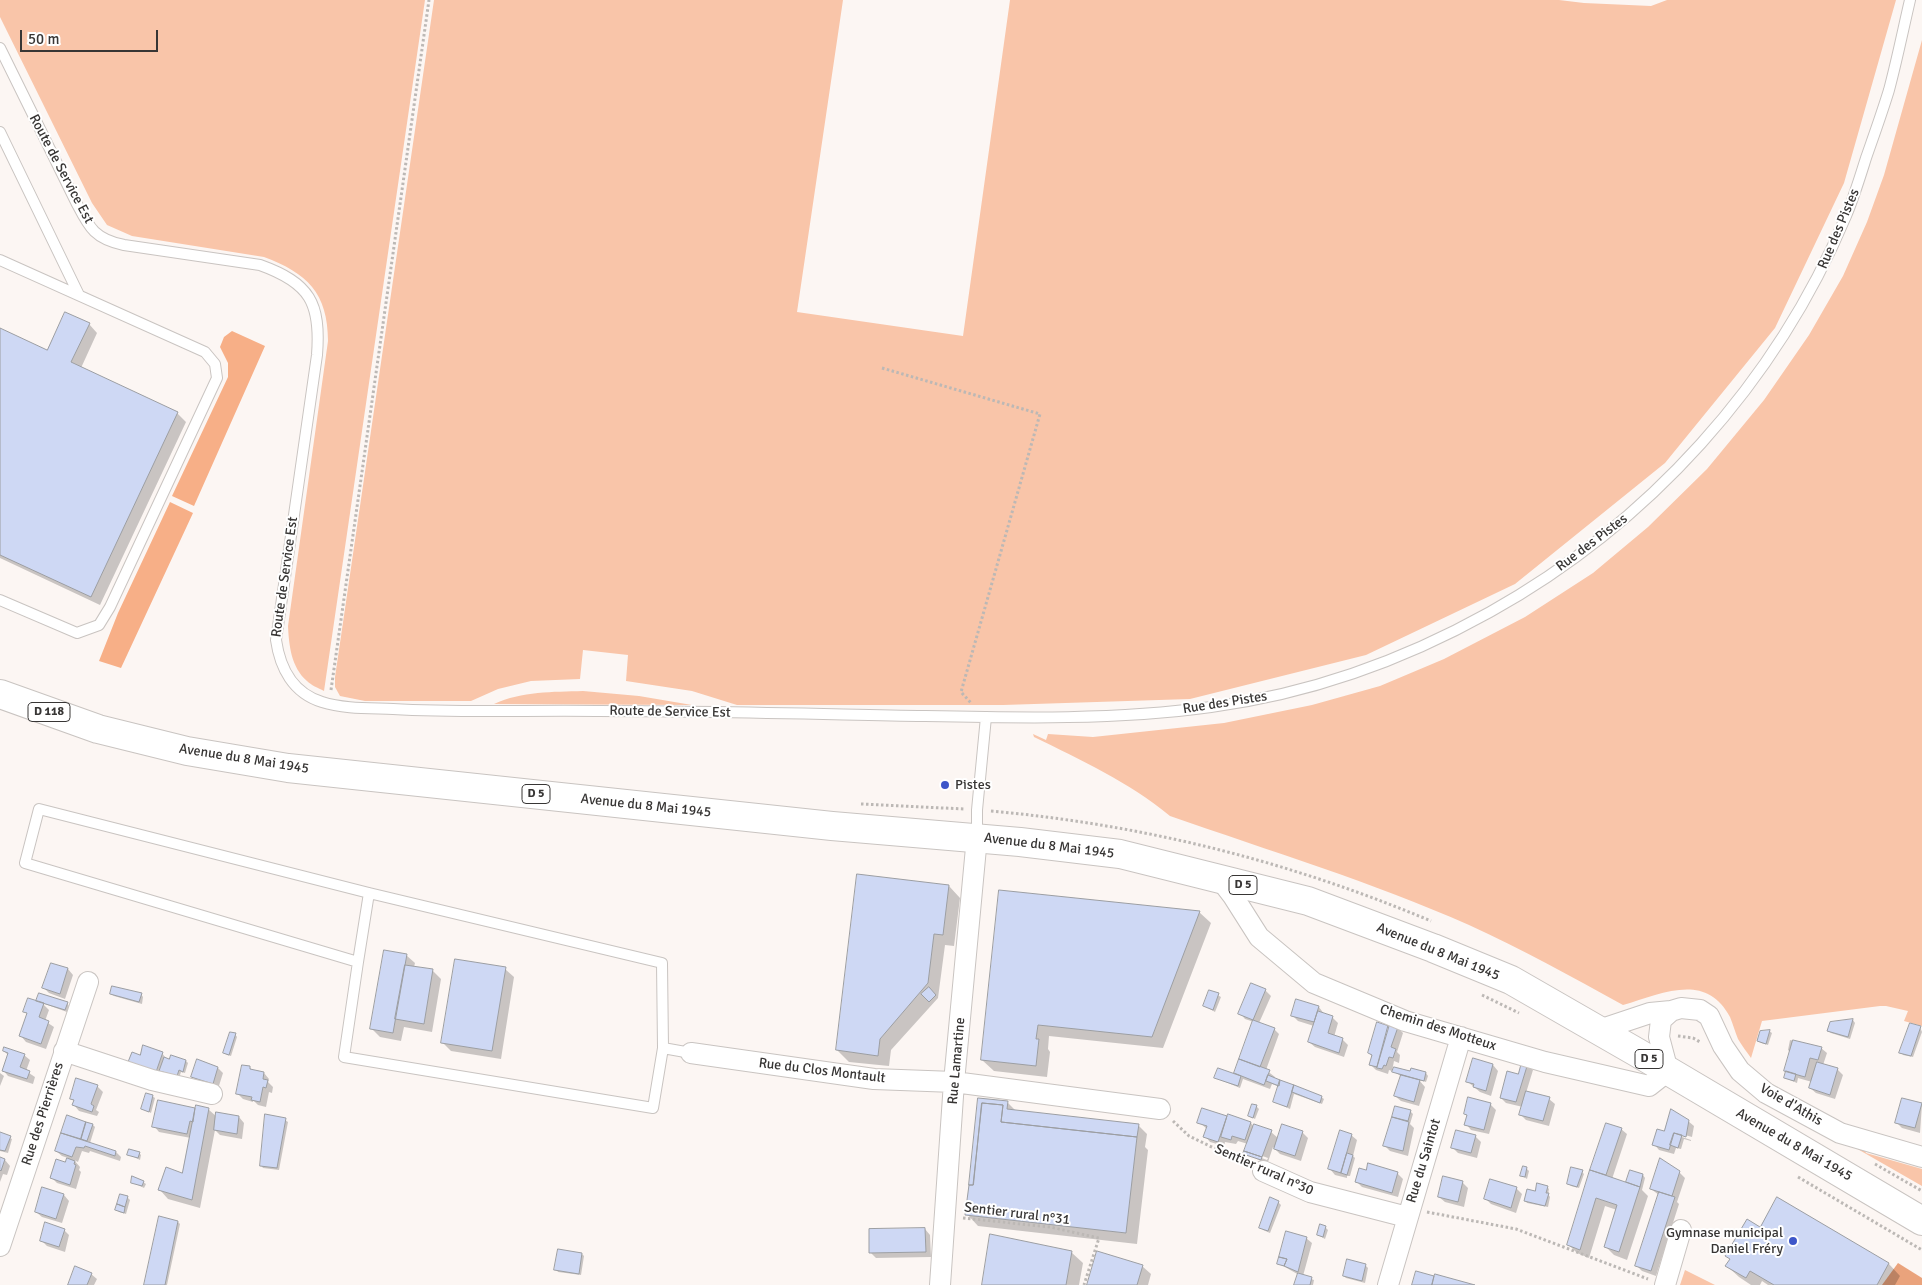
<!DOCTYPE html>
<html>
<head>
<meta charset="utf-8">
<style>
	body { margin:0 }
	#map { position:relative; width:1922px; height:1285px; overflow:hidden; background:#fcf6f3; font-family:Signika,sans-serif }
	canvas { display:block }
	.scale { position:absolute; left:20px; top:30px; width:138px; height:22px; box-sizing:border-box; border:2px solid #383635; border-top:0; padding-left:6px; font-size:15px; line-height:18px; white-space:nowrap; color:#383635; -webkit-text-stroke:4px #fff; paint-order:stroke }
</style>
</head>
<body>
<div id="map">
<canvas width="1922" height="1285"></canvas>
<div class="scale">50 m</div>
</div>
<script>
const g = document.querySelector('canvas').getContext('2d');
g.lineJoin = 'round';
function fillPath(path, color) {
  g.fillStyle = color;
  g.fill(path, 'evenodd');
}
function trace(path, color, width, dash) {
  g.strokeStyle = color;
  g.lineWidth = width;
  g.lineCap = dash ? 'butt' : 'round';
  g.setLineDash(dash || []);
  g.stroke(path);
}
function drawText(font, color, halo, rows, align = 'center') {
  g.font = font + ' Signika,sans-serif';
  g.lineWidth = 4;
  g.setLineDash([]);
  g.textBaseline = 'middle';
  g.strokeStyle = halo;
  g.fillStyle = color;
  for (const [text, x, y, turn = 0] of rows) {
    g.save();
    g.translate(x, y);
    g.rotate((+turn || 0) * Math.PI / 180);
    g.textAlign = isNaN(turn) ? turn : align;
    if (halo) g.strokeText(text, 0, 0);
    g.fillText(text, 0, 0);
    g.restore();
  }
}
const green = new Path2D(`
	M0,0H425L324,691C318,688 311,685 307,681C291,667 289,645 288,626L328,341C328,293 307,273 264,257L132,236L107,225L92,203L0,17Z
	M434,0H843L797,312L963,336L1010,0H1559L1584,3L1651,6L1667,0H1896L1844,183L1775,328L1665,463L1515,584L1366,655L1190,699L1003,705H737L692,691L626,681L628,655L583,650L580,679L531,681L498,689L471,701H365L340,696L335,687V677Z
	M1922,40V1026L1904,1021L1908,1011L1886,1006H1880L1762,1021L1751,1058C1747,1052 1742,1046 1738,1039C1735,1032 1733,1024 1730,1017C1706,971 1661,994 1623,1005C1572,977 1522,949 1469,925C1372,882 1270,851 1170,816C1129,782 1081,760 1034,737L1033,734L1046,740L1048,734L1093,737L1224,723L1312,705L1380,686L1444,659L1525,617L1593,573L1648,527L1707,469L1764,400L1809,335L1843,276L1867,222L1884,175Z
	M583,691L639,696L692,705L494,704C522,691 553,692 583,691Z
	M1847,1143L1864,1147L1866,1153L1922,1169V1186Z
	M1685,1270L1715,1285H1680Z`);
const forest = new Path2D(`
	M1898,1263L1922,1278V1285H1882Z`);
const water = new Path2D(`
	M232,331L265,346L194,506L172,496L228,377V363L220,347L224,337Z
	M170,502L193,513L121,668L99,661L118,613Z`);
const shadow = new Path2D(`
	M89,324L97,333L81,368L177,413L186,422L100,605L0,558V329L47,351Z
	M949,886L960,898L954,946L945,945L938,998L891,1050L889,1066L849,1062L837,1050Z
	M1199,912L1211,923L1163,1048L1049,1036L1048,1049L1050,1052L1047,1077L994,1071L982,1060Z
	M406,955L415,963L414,967L432,970L441,979L432,1032L404,1027L401,1041L380,1037L372,1029Z
	M51,965L68,969L73,975L65,999L49,993L44,988Z
	M505,969L514,977L501,1059L451,1051L443,1043Z
	M1265,990L1271,996L1259,1023L1274,1029L1279,1034L1266,1070L1275,1077L1274,1079L1321,1097L1324,1099L1322,1104L1294,1094L1290,1109L1275,1102L1280,1087L1272,1084L1270,1089L1243,1079L1240,1088L1216,1078L1239,1077L1235,1073L1254,1022L1245,1019L1240,1013Z
	M1210,991L1221,997L1215,1012L1205,1006Z
	M111,994H141L143,997L142,1004L114,996Z
	M38,1000L67,1003L69,1006L67,1012L42,1003L49,1010L45,1021L54,1027L46,1049L26,1042L21,1036L28,1015L25,1011L41,1004Z
	M1297,1001L1319,1007L1324,1014L1332,1017L1338,1023L1334,1037L1342,1039L1348,1045L1344,1057L1315,1047L1309,1042L1314,1026L1298,1021L1292,1015Z
	M1853,1020L1855,1023L1850,1039L1831,1033L1828,1031L1830,1023Z
	M1920,1027L1922,1032L1913,1057L1903,1055L1901,1052Z
	M1398,1028L1403,1033L1397,1052L1400,1055L1399,1063L1394,1061L1392,1071L1389,1070L1388,1074L1376,1070L1371,1065L1373,1057L1369,1053Z
	M1769,1031L1772,1033L1768,1045L1761,1043L1758,1041Z
	M235,1034L237,1037L231,1056L227,1055L224,1053Z
	M1790,1040L1821,1048L1827,1053L1823,1065L1837,1069L1843,1075L1835,1099L1816,1093L1810,1088L1812,1082L1798,1078L1797,1083L1785,1078L1791,1053L1788,1050Z
	M4,1051L24,1055L30,1060L26,1071L35,1077L33,1084L8,1076L3,1070L8,1055Z
	M162,1053L167,1060L186,1061L188,1063L185,1073L181,1072L179,1078L161,1077L140,1056Z
	M1527,1064L1533,1070L1526,1093L1549,1099L1555,1104L1549,1126L1526,1120L1520,1114L1523,1107L1506,1103L1501,1098Z
	M1493,1065L1498,1071L1491,1096L1480,1092L1468,1082Z
	M218,1068L223,1073L218,1089L197,1082L192,1076Z
	M250,1068L253,1071L264,1073L269,1079L268,1082L273,1087L272,1093L269,1092L266,1107L258,1105L253,1100V1102L243,1099L237,1093Z
	M1412,1069L1426,1073L1428,1076L1426,1082L1419,1080L1425,1087L1419,1106L1401,1101L1395,1096L1401,1076L1394,1072H1411Z
	M0,1073L4,1076L0,1086Z
	M97,1086L103,1092L96,1110L99,1112L97,1116L79,1111L74,1105L75,1102L71,1098Z
	M152,1096L155,1098L151,1113L143,1109Z
	M1903,1099L1922,1104L1920,1133L1902,1128L1896,1122Z
	M1008,1103L1016,1111L1138,1125L1147,1134L1145,1147L1148,1150L1137,1244L978,1226L967,1214Z
	M1490,1104L1496,1110L1489,1134L1471,1130L1466,1124L1468,1117L1465,1114Z
	M1256,1106L1259,1109L1255,1119L1249,1116Z
	M195,1109L196,1110L208,1109L217,1117H239L244,1123L242,1139L220,1135L215,1130L200,1208L168,1199L160,1190L183,1175L191,1138L159,1132L154,1126Z
	M1203,1110L1228,1118L1229,1116L1251,1123L1254,1127L1271,1132L1278,1138L1302,1132L1308,1138L1301,1161L1280,1154L1273,1147L1268,1162H1263L1245,1153L1248,1144L1238,1141L1236,1144L1225,1142L1224,1146L1210,1142L1205,1136L1207,1129L1199,1122ZM1251,1152L1268,1158L1267,1160L1251,1154Z
	M1410,1111L1413,1114L1410,1124L1414,1128L1408,1156L1390,1151L1385,1146L1397,1120L1394,1117Z
	M67,1117L93,1125L95,1127L90,1143L116,1152L121,1157L120,1161L90,1151L89,1153L82,1151L78,1162L74,1160L80,1167L79,1170L81,1172L76,1189L57,1183L52,1178L66,1163L68,1158L62,1156L56,1151Z
	M285,1120L288,1122L279,1170L263,1168L261,1165Z
	M1688,1121L1694,1126L1692,1137L1678,1133L1682,1137L1691,1140V1141L1684,1139L1681,1149L1676,1148L1674,1154L1659,1150L1654,1144L1665,1132Z
	M1606,1124L1621,1129L1627,1134L1612,1179L1631,1185L1628,1182L1643,1175L1645,1178L1642,1190L1648,1196L1627,1260L1614,1255L1606,1247L1617,1210L1605,1206L1589,1258L1577,1253L1568,1244Z
	M0,1134L12,1139L8,1153L0,1151Z
	M1351,1135L1357,1140L1353,1156L1355,1158L1350,1176H1347V1178L1335,1175L1330,1169Z
	M1475,1136L1481,1142L1477,1158L1458,1153L1453,1148Z
	M139,1153L141,1155L140,1160L128,1154Z
	M0,1159L5,1160L10,1166L7,1175L3,1174L0,1182Z
	M1526,1168L1529,1171L1527,1179L1521,1175Z
	M1582,1172L1584,1174L1579,1188L1571,1186L1569,1184Z
	M1679,1172L1685,1178L1677,1202L1679,1204L1656,1276L1642,1271L1637,1266L1659,1195L1651,1189Z
	M1397,1173L1403,1179L1398,1197L1362,1187L1357,1182Z
	M1444,1178L1463,1183L1468,1188L1464,1207L1445,1202L1439,1197Z
	M132,1182H143L146,1184L144,1188Z
	M1547,1187L1549,1189L1548,1194L1550,1197L1548,1207L1527,1203L1525,1200L1536,1192Z
	M1516,1188L1522,1194L1516,1213L1491,1204L1486,1199Z
	M64,1195L69,1201L62,1223L42,1217L36,1212Z
	M127,1197L130,1200L126,1214L119,1212L117,1210Z
	M1778,1198L1889,1264L1900,1276L1895,1285H1768L1762,1281L1760,1285H1751L1739,1277L1727,1266L1760,1228Z
	M1278,1202L1281,1205L1270,1233L1263,1230L1261,1228Z
	M178,1222L180,1224L167,1285H146Z
	M1325,1227L1328,1230L1325,1239L1318,1235Z
	M925,1229L930,1235L931,1257L876,1258L871,1253Z
	M64,1230L69,1235L65,1252L47,1246L41,1240Z
	M1306,1238L1312,1243L1303,1276L1314,1280L1313,1285H1296L1299,1275L1278,1263Z
	M1071,1252L1083,1263L1079,1285H983Z
	M582,1254L584,1256L581,1275L558,1272L556,1269Z
	M1142,1266L1151,1274L1148,1285H1089Z
	M1366,1266L1368,1268L1365,1283L1346,1278L1344,1276Z
	M91,1274L97,1279L94,1285H69Z`);
const building = new Path2D(`
	M65,312L90,323L71,362L178,412L91,597L0,555V328L47,350Z
	M857,874L949,885L943,935L934,934L928,983L880,1039L878,1056L836,1050Z
	M999,890L1200,911L1152,1037L1038,1025L1036,1039H1039L1036,1066L981,1060Z
	M384,950L407,954L393,1033L370,1029Z
	M455,959L506,967L492,1051L441,1043Z
	M51,963L68,968L60,994L42,988Z
	M405,965L433,969L424,1024L395,1019Z
	M1251,983L1266,989L1253,1020L1238,1014Z
	M112,986L142,993L139,1002L110,994Z
	M929,987L936,995L929,1002L921,994Z
	M1209,990L1219,993L1213,1010L1203,1006Z
	M39,993L68,1002L65,1010L36,1001Z
	M28,998L44,1003L39,1017L49,1021L41,1044L19,1036L27,1013L23,1012Z
	M1296,999L1319,1006L1314,1022L1291,1016Z
	M1318,1011L1333,1016L1328,1033L1343,1038L1339,1053L1308,1042Z
	M1853,1019L1848,1037L1827,1031L1830,1022Z
	M1253,1020L1275,1028L1260,1067L1239,1059Z
	M1377,1022L1389,1026L1377,1067L1369,1065L1372,1055L1368,1053Z
	M1389,1023L1398,1027L1391,1047L1396,1049L1393,1058L1389,1057L1386,1066L1384,1065L1382,1069L1377,1068Z
	M1910,1023L1921,1026L1911,1056L1899,1053Z
	M1770,1030L1766,1044L1757,1041L1760,1031Z
	M230,1032L236,1033L229,1055L223,1053Z
	M1793,1040L1822,1047L1818,1060L1810,1058L1805,1077L1784,1071Z
	M143,1045L163,1052L156,1072L128,1062L132,1052L140,1055Z
	M4,1047L25,1054L20,1067L30,1071L27,1079L2,1071L8,1053L3,1051Z
	M171,1055L186,1060L183,1072L179,1070L177,1076L159,1071L164,1057L169,1059Z
	M1473,1058L1493,1064L1486,1091L1473,1087L1474,1084L1466,1082Z
	M197,1059L218,1067L213,1084L191,1077Z
	M1239,1059L1270,1070L1264,1085L1234,1073Z
	M1522,1062L1528,1063L1516,1102L1500,1098L1507,1071L1518,1074Z
	M1817,1062L1838,1068L1830,1095L1809,1088Z
	M242,1065L250,1066V1069L264,1072L263,1079L268,1080L266,1088L263,1087L260,1102L251,1100L252,1097L236,1094Z
	M1394,1067L1410,1071L1411,1068L1426,1072L1424,1081L1392,1072Z
	M1218,1068L1241,1076L1238,1086L1214,1078Z
	M1786,1071L1796,1074L1794,1081L1784,1078Z
	M1268,1075L1280,1080L1279,1086L1266,1081Z
	M1401,1075L1420,1080L1414,1102L1394,1096Z
	M76,1078L98,1085L91,1104L94,1106L92,1112L72,1105L74,1100L70,1099Z
	M1280,1080L1294,1085L1287,1107L1273,1102Z
	M1294,1085L1322,1096L1320,1103L1292,1092Z
	M1526,1091L1550,1097L1543,1121L1519,1115Z
	M146,1093L153,1095L149,1112L141,1109Z
	M1468,1097L1491,1103L1484,1130L1464,1125L1467,1115L1464,1114Z
	M978,1098L1008,1101L1007,1109L1139,1124L1137,1137L1001,1122L1003,1105L982,1103L973,1185H969Z
	M1902,1098L1922,1103L1915,1128L1895,1123Z
	M158,1100L195,1108L193,1122L190,1121L187,1134L152,1127Z
	M982,1103L1003,1105L1001,1122L1137,1137L1126,1233L965,1215L969,1185H973Z
	M1252,1104L1257,1105L1253,1118L1248,1116Z
	M196,1105L209,1108L192,1200L158,1190L166,1167L182,1173Z
	M1395,1106L1411,1110L1408,1121L1392,1117Z
	M1202,1108L1227,1116L1218,1142L1203,1137L1207,1126L1197,1123Z
	M1671,1109L1689,1120L1686,1137L1674,1133L1669,1150L1652,1145L1657,1129L1664,1131Z
	M216,1112L239,1116L237,1134L214,1130Z
	M265,1114L286,1118L277,1168L260,1166Z
	M1228,1114L1251,1122L1245,1140L1232,1136L1231,1140L1221,1137Z
	M67,1115L86,1122L81,1139L61,1133Z
	M1392,1117L1409,1122L1403,1151L1383,1146Z
	M86,1122L93,1124L87,1141L81,1139Z
	M1606,1123L1622,1128L1606,1175L1590,1170Z
	M1254,1124L1272,1130L1262,1157L1244,1151Z
	M1282,1124L1303,1131L1295,1156L1274,1149Z
	M1340,1130L1352,1134L1341,1173L1328,1169Z
	M1456,1130L1476,1135L1471,1153L1451,1148Z
	M0,1132L11,1136L5,1151L0,1150Z
	M61,1133L116,1151L115,1156L85,1146L84,1148L76,1147L72,1157L55,1151Z
	M1674,1133L1682,1135L1678,1148L1670,1145Z
	M129,1149L140,1152L138,1158L127,1155Z
	M1244,1151L1262,1157L1261,1160L1243,1154Z
	M1347,1153L1353,1155L1347,1175L1341,1173Z
	M0,1157L5,1159L1,1171L0,1170Z
	M67,1158L75,1161L74,1164L76,1165L70,1185L50,1178L56,1159L65,1162Z
	M1660,1158L1680,1171L1672,1196L1650,1189Z
	M1368,1163L1398,1172L1392,1193L1355,1182L1359,1168L1366,1170Z
	M1523,1166L1527,1167L1525,1177L1520,1176Z
	M1571,1167L1583,1170L1577,1187L1567,1184Z
	M1590,1170L1640,1187L1619,1252L1604,1247L1617,1205L1596,1198L1580,1250L1567,1245Z
	M1630,1170L1643,1174L1640,1187L1626,1182Z
	M132,1176L144,1181L142,1186L131,1183Z
	M1443,1176L1463,1181L1458,1202L1438,1197Z
	M1490,1179L1517,1187L1511,1208L1484,1199Z
	M1537,1183L1548,1186L1546,1193H1549L1545,1206L1524,1201L1527,1189L1535,1191Z
	M42,1187L64,1194L56,1219L35,1212Z
	M1659,1192L1675,1197L1651,1271L1635,1266Z
	M120,1194L128,1196L125,1207L117,1204Z
	M1270,1197L1279,1201L1268,1231L1259,1228Z
	M1777,1197L1889,1263L1877,1285H1774L1750,1271L1746,1278L1725,1266L1730,1259L1725,1256L1747,1219L1760,1227Z
	M117,1204L125,1207L124,1213L115,1210Z
	M159,1216L178,1221L165,1285H144Z
	M45,1222L65,1229L59,1247L40,1241Z
	M1320,1224L1326,1226L1323,1237L1317,1235Z
	M925,1228L926,1252L869,1253V1229Z
	M1286,1231L1307,1237L1298,1272L1284,1266L1287,1259L1279,1257Z
	M990,1234L1072,1251L1066,1285H982Z
	M558,1249L582,1253L579,1274L554,1270Z
	M1097,1251L1143,1265L1137,1285H1087Z
	M1279,1257L1287,1259L1284,1266L1277,1264Z
	M1347,1259L1366,1264L1362,1281L1343,1276Z
	M75,1266L92,1273L87,1285H68Z
	M1416,1271L1434,1276L1432,1285H1412Z
	M1298,1273L1312,1277L1310,1285H1294Z
	M1435,1274L1475,1285H1432Z`);
const path = new Path2D(`
	M882,368L1040,414L961,692L971,703
	M331,690L429,0
	M861,804L964,809
	M991,811C1145,825 1288,861 1431,921
	M1482,995L1519,1013
	M1678,1036L1693,1038L1700,1042
	M1173,1121L1189,1136L1247,1164
	M1875,1164L1922,1191
	M1798,1177L1922,1250
	M1427,1212L1516,1229L1648,1279
	M963,1218L1050,1227L1099,1238L1084,1285`);
const lane = new Path2D(`
	M0,48L76,202C89,227 94,239 124,245L260,265C310,283 321,303 317,355L276,640C280,668 293,693 322,702C344,709 370,708 393,709C461,713 529,710 597,711C707,711 816,714 925,716C1020,718 1116,720 1211,707C1309,694 1404,660 1490,612C1648,524 1776,383 1846,216C1854,197 1860,177 1866,158C1874,135 1882,113 1889,90C1897,60 1903,30 1910,0
	M0,132L79,295
	M0,260L205,352L215,364L217,378L110,607L99,625L77,633L0,600
	M39,809L369,893L662,963L663,1048L653,1108L344,1057L358,962L25,863Z
	M977,837V810L986,717
	M358,962L369,893
	M663,1048L691,1053`);
const street = new Path2D(`
	M1220,879L1233,896L1259,937L1314,983L1405,1021L1545,1062L1649,1086L1668,1071L1659,1037L1661,1020L1671,1011L1681,1008L1700,1010L1709,1016L1723,1046L1740,1071L1766,1093L1840,1133L1922,1157
	M1599,1030L1650,1013L1671,1011
	M64,1051L152,1080L212,1094
	M691,1053L874,1079L954,1082L1160,1109
	M1263,1171L1310,1192L1407,1217
	M0,1246L88,982
	M940,1285L954,1082L977,837
	M1388,1285L1461,1037
	M1665,1285L1681,1230`);
const primary = new Path2D(`
	M0,694L98,729L187,751L288,768L832,826L1020,842L1120,854L1308,901L1433,948L1511,980L1638,1053L1922,1221`);
const markers = [
	[945,785,5,"#3d56c9"],
	[1793,1241,5,"#3d56c9"]
];
const shields = [
	[49,712,42],
	[536,794,28],
	[1243,885,28],
	[1649,1059,28]
];
const shieldNames = [
	["D 118",49,712],
	["D 5",536,794],
	["D 5",1243,885],
	["D 5",1649,1059]
];
const streetNames = [
	["Route de Service Est",61,169,62],
	["Rue des Pistes",1839,229,-67],
	["Rue des Pistes",1592,543,-37],
	["Route de Service Est",285,577,-82],
	["Rue des Pistes",1225,703,-9],
	["Route de Service Est",670,712,1],
	["Avenue du 8 Mai 1945",244,759,9],
	["Avenue du 8 Mai 1945",646,806,6],
	["Avenue du 8 Mai 1945",1049,846,7],
	["Avenue du 8 Mai 1945",1438,952,22],
	["Chemin des Motteux",1438,1028,18],
	["Rue Lamartine",957,1061,-85],
	["Rue du Clos Montault",822,1071,7],
	["Voie d'Athis",1791,1105,30],
	["Rue des Pierrières",43,1114,-72],
	["Avenue du 8 Mai 1945",1794,1145,30],
	["Rue du Saintot",1424,1161,-73],
	["Sentier rural n°30",1264,1170,24],
	["Sentier rural n°31",1017,1214,7]
];
const poiNames = [
	["Pistes",955,785],
	["Gymnase municipal",1783,1233,"right"],
	["Daniel Fréry",1783,1249,"right"]
];
fillPath(green, '#f9c5a9');
fillPath(forest, '#eaa37c');
fillPath(water, '#f7af87');
fillPath(shadow, '#0003');
fillPath(building, '#ced8f4');
trace(building, '#9c9ea2', 1);
trace(lane, '#c9c4c1', 12);
trace(street, '#c9c4c1', 22);
trace(primary, '#c9c4c1', 30);
trace(path, '#bcb8b5', 3, [2.5, 2.5]);
trace(lane, '#fff', 10);
trace(street, '#fff', 20);
trace(primary, '#fff', 28);
for (const [x, y, r, color] of markers) {
  const dot = new Path2D();
  dot.arc(x, y, r, 0, 2 * Math.PI);
  g.fillStyle = color;
  g.fill(dot);
  trace(dot, '#fff', 2);
}
for (const [x, y, w] of shields) {
  const box = new Path2D();
  box.roundRect(x - w / 2, y - 9.5, w, 19, 4);
  g.fillStyle = '#fff';
  g.fill(box);
  trace(box, '#383635', 1);
}
drawText('bold 12px', '#383635', null, shieldNames);
drawText('14px', '#383635', '#fff', streetNames);
drawText('14px', '#383635', '#fff', poiNames, 'left');
</script>
</body>
</html>
